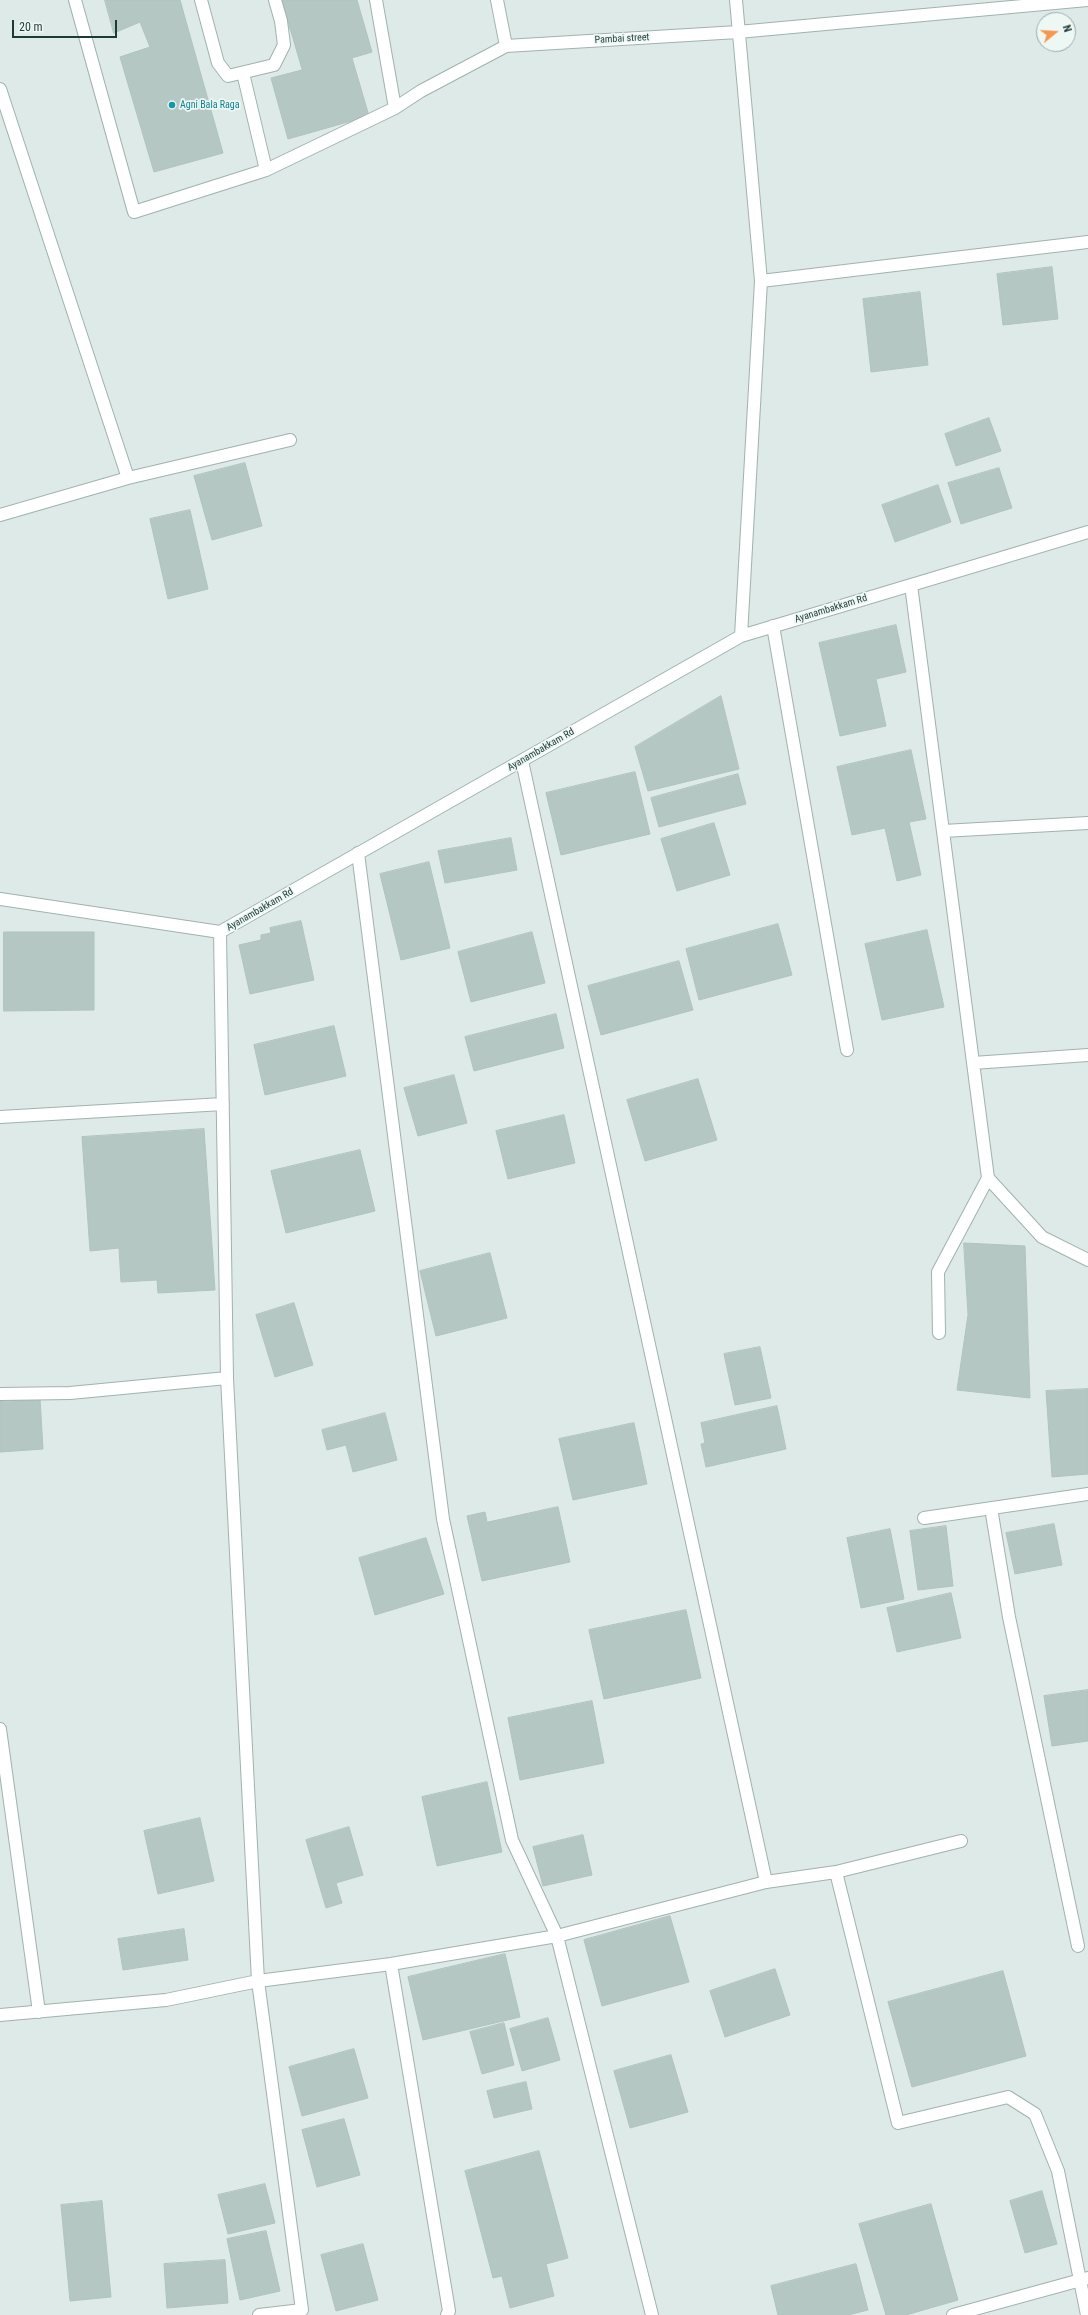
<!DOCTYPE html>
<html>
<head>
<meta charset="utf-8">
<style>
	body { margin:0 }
	#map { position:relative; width:1088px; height:2315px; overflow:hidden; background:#ddeae7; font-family:"Roboto Condensed",sans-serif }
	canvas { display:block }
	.north { position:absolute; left:1036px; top:12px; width:40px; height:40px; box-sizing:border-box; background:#edf7f4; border:1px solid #9aaba8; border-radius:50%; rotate:72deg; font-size:11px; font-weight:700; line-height:16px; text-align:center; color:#1e3a37 }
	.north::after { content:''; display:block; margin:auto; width:14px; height:18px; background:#f7974e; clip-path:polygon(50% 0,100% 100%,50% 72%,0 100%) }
	.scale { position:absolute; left:12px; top:20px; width:105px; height:18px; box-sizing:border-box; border:2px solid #1e3a37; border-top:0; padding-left:5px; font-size:12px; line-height:14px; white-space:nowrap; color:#1e3a37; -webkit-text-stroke:3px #edf7f4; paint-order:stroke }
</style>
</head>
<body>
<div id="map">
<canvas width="1088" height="2315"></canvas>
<div class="north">N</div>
<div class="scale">20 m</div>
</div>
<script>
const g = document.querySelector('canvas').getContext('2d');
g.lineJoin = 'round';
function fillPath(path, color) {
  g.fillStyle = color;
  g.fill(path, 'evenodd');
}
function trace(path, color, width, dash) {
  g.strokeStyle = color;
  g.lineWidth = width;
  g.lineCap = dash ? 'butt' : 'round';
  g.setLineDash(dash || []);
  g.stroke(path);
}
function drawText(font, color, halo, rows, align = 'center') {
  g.font = font + ' "Roboto Condensed",sans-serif';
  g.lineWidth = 3.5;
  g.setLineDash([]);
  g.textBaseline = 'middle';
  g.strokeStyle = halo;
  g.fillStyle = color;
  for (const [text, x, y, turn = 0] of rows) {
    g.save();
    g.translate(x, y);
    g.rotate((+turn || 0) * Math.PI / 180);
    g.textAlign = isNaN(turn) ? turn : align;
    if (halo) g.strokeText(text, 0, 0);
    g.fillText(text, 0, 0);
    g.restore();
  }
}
const building = new Path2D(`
	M105,0H180L223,153L154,172L120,57L150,47L140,22L114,33Z
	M282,0H357L372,52L352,58L369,116L288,139L271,78L302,70Z
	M1052,267L1058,319L1003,325L997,274Z
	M920,292L928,365L871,372L863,299Z
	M989,418L1001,451L956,466L945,434Z
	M245,463L262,526L212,540L194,476Z
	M999,468L1012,508L961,524L948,483Z
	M938,485L951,522L895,542L882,505Z
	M190,510L208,589L168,599L150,519Z
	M896,625L906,672L876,679L886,726L840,736L819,643Z
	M721,696L739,769L648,791L635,747Z
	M911,750L926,819L909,822L921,875L897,881L885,828L852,835L837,767Z
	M635,772L650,834L561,855L546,793Z
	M738,774L746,804L659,827L651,798Z
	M714,823L730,875L677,891L661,839Z
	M511,838L517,870L445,883L438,851Z
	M429,862L450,948L401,960L380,874Z
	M301,921L314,980L250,994L239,945L261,940V935L271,933L270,928Z
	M778,924L792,975L699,1000L686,949Z
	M927,930L944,1007L882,1020L865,944Z
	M4,932H94V1010L4,1011Z
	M532,932L545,983L471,1002L458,952Z
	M679,961L693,1010L601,1035L588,986Z
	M556,1014L564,1048L474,1071L465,1037Z
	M334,1026L346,1076L265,1095L254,1045Z
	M454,1075L467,1123L418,1136L404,1088Z
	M698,1079L717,1140L645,1161L627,1100Z
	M564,1115L575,1163L508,1179L496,1131Z
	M204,1129L215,1290L158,1293L157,1280L121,1282L119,1248L90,1251L82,1137Z
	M360,1150L375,1211L286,1233L271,1171Z
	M964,1243L1025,1246L1030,1398L957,1390L968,1315Z
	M490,1253L507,1318L436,1336L420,1271Z
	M294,1303L313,1365L275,1377L256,1315Z
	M760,1347L771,1398L735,1405L724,1354Z
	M1088,1389V1474L1052,1477L1046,1391Z
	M40,1399L43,1449L0,1452V1402Z
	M777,1406L786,1449L706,1467L701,1444L705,1443L701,1423Z
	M385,1413L397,1460L353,1472L346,1445L327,1450L322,1430Z
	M634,1423L647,1484L573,1500L559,1439Z
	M558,1507L570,1562L482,1581L467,1516L485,1512L487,1522Z
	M1054,1524L1062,1565L1015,1574L1006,1533Z
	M946,1526L953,1586L918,1590L910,1531Z
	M890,1529L904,1599L861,1608L847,1538Z
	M426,1538L444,1594L375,1615L359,1558Z
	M951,1593L961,1638L897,1652L887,1608Z
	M686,1610L701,1678L604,1699L589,1630Z
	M1088,1690V1741L1052,1746L1044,1696Z
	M592,1701L604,1763L520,1780L508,1718Z
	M487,1782L502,1852L437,1866L422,1797Z
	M200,1818L214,1881L158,1894L144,1831Z
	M349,1827L363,1875L336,1883L342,1903L326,1908L306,1840Z
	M583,1835L592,1875L543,1886L533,1847Z
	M670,1916L689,1982L602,2006L584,1940Z
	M184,1929L188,1960L123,1970L118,1939Z
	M505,1954L520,2017L423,2040L408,1977Z
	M775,1969L790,2015L725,2037L710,1991Z
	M1003,1971L1026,2056L912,2087L888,2002Z
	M548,2018L560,2060L522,2071L510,2029Z
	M504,2023L514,2065L482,2074L470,2032Z
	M354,2049L368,2098L302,2116L289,2067Z
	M671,2055L688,2112L630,2128L614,2071Z
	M526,2082L532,2109L494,2118L487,2091Z
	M344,2119L360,2175L317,2187L302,2130Z
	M539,2151L568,2258L546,2264L554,2296L510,2308L502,2276L493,2278L465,2171Z
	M265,2184L275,2223L228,2234L218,2195Z
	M1042,2191L1057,2244L1025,2253L1010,2201Z
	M102,2201L111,2297L70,2301L61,2205Z
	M931,2204L958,2300L906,2315H886L859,2224Z
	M266,2231L280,2291L240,2300L227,2239Z
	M363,2244L378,2300L336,2311L321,2255Z
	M225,2260L228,2303L167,2308L164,2264Z
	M856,2264L868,2310L848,2315H778L771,2286Z`);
const minor = new Path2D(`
	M75,0L134,212L266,170L395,108L421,91L506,46L738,32L1088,0
	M201,0L218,63L228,76L274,65L284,45L281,21L275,0
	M376,0L395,108
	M497,0L506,46
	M736,0L761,281L741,636
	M243,73L266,170
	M0,89L128,478L0,515
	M761,281L1088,242
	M128,478L290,440
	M911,585L988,1178L1042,1237L1088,1260
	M773,626L847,1050
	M943,831L1088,823
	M358,853L443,1519L512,1840L557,1936L652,2315
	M0,899L220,932L741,636L1088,532
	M973,1063L1088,1055
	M0,1117L223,1104
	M939,1333L938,1272L988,1178
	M0,1394L70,1393L227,1378
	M991,1508L1009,1617L1078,1946
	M924,1518L1088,1494
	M0,1729L39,2012
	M836,1872L898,2123L1008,2097L1035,2114L1058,2171L1087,2315
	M766,1882L836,1872L961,1841
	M391,1964L449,2311L447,2315
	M0,2015L166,2000L258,1981L227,1378L220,932
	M259,2315L302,2310L258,1981L391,1964L557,1936L766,1882L522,761
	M953,2315L1088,2278`);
const markers = [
	[172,105,4,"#0f9aa8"]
];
const streetNames = [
	["Pambai street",622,39,-3],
	["Ayanambakkam Rd",831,609,-17],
	["Ayanambakkam Rd",541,750,-30],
	["Ayanambakkam Rd",260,910,-30]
];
const cultureNames = [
	["Agni Bala Raga",180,105]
];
fillPath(building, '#b5c7c3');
trace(building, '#b0c3bf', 1);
trace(minor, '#a0b2af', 14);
trace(minor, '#fff', 12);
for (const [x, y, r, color] of markers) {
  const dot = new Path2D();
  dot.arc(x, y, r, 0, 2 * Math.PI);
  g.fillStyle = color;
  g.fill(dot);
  trace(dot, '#edf7f4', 1.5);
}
drawText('10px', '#1e3a37', '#edf7f4', streetNames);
drawText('10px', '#0d838f', '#edf7f4', cultureNames, 'left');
</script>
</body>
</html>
